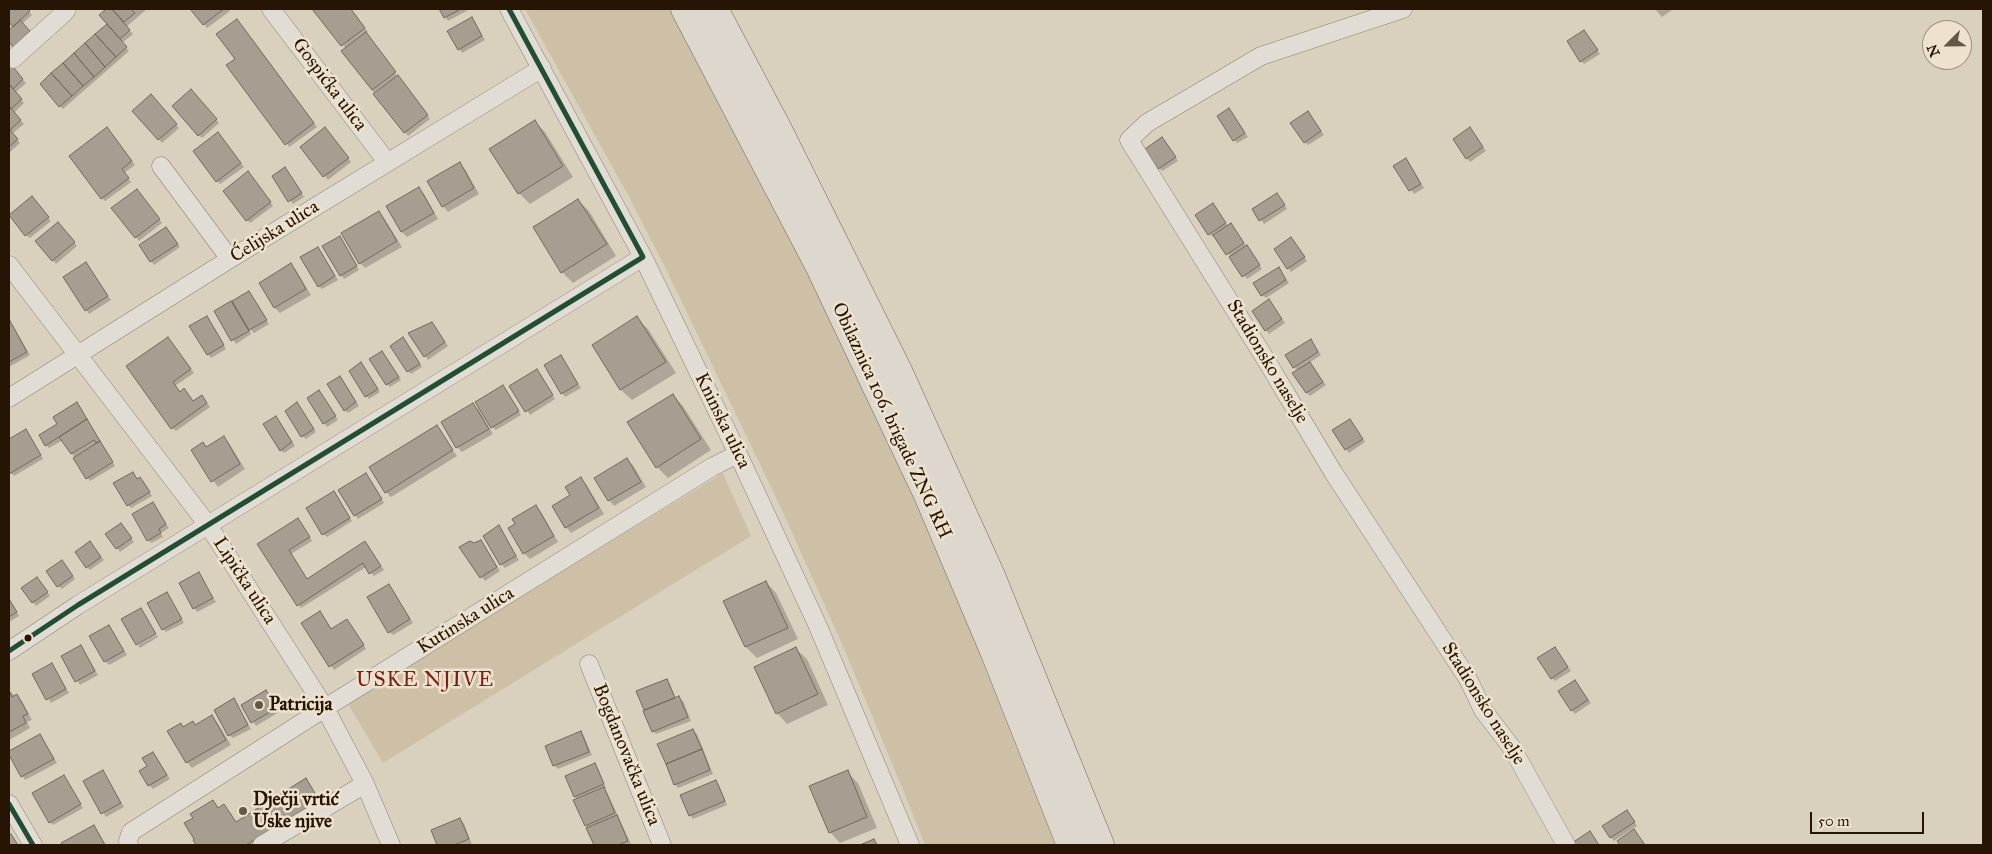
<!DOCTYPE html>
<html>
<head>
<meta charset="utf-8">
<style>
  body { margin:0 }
  #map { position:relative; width:1992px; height:854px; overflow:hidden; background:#dad0be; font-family:"IM FELL Great Primer",serif }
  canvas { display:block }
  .frame { position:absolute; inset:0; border:10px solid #261504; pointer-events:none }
  .north { position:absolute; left:1922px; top:20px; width:50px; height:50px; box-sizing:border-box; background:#eee2ce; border:1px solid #9e907d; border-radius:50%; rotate:247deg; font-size:14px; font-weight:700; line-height:20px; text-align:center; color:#261504 }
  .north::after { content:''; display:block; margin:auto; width:18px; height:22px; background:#655645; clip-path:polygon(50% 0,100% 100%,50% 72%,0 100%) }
  .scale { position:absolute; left:1810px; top:812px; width:114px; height:22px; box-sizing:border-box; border:2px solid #261504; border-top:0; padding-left:6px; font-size:15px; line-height:18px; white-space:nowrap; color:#261504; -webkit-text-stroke:4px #eee2ce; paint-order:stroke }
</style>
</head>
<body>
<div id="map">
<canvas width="1992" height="854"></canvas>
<div class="frame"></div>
<div class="north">N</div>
<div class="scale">50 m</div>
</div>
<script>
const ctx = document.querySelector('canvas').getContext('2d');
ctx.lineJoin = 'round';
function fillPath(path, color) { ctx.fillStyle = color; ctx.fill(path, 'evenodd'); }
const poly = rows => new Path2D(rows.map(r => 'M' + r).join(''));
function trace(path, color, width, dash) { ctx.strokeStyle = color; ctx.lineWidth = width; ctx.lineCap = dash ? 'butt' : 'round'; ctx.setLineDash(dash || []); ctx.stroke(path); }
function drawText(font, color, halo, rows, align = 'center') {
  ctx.font = font + ' "IM FELL Great Primer",serif'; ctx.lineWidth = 5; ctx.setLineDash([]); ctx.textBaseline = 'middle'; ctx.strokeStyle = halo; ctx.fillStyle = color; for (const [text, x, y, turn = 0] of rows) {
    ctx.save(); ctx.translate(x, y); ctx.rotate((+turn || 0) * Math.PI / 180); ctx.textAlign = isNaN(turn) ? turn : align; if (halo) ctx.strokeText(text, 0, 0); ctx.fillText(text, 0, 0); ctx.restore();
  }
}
const green = poly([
  [525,9,674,9,877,406,1063,845,925,845,899,780,842,644,781,508,664,265,628,195],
  [723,473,751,536,383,763,347,702]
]);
const shadow = poly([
  [13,9,27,9,32,15,22,24,32,35,17,49,9,41,9,32,14,27,9,21,9,12],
  [107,9,147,9,126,27,133,34,122,43,129,51,63,109,60,106,109,25,100,15],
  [192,9,228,9,230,11,207,28],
  [314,9,350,9,368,32,365,34,430,119,408,136,372,90,346,49],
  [440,9,470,9,448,21],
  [1655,9,1672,9,1672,10,1662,17],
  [475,22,485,40,462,53,449,32],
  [240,24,317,127,289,147,237,60],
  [1584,31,1600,54,1584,64,1581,61],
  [9,64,26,83,15,93,24,103,14,113,24,124,12,134,20,143,9,153],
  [194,94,219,123,202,138,199,135],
  [154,99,179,128,162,143,134,111],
  [1308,112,1324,135,1308,145,1305,142],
  [1232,113,1248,137,1237,143,1234,140],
  [535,122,545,132,573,177,530,204,519,193],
  [110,132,135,165,124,173,131,182,105,201,102,198],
  [329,132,351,162,328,180,302,147],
  [1473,132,1486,151,1470,162,1467,158],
  [221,137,244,167,220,184,217,181],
  [1166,142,1178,161,1162,171,1159,168],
  [1409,163,1424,188,1414,194,1395,166],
  [459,164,465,169,479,194,448,212,443,206],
  [288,172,304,197,293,204,273,177],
  [251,176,273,206,250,223,247,220],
  [418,189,424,194,438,219,407,237,402,232,388,207],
  [140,194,162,223,139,241,136,237],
  [1280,198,1287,209,1264,224,1253,209],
  [578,200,589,211,616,256,573,283,562,272],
  [35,201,51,221,30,238,26,235],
  [1213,205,1228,226,1234,228,1262,269,1247,279,1215,236,1213,237,1209,234],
  [379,212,384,218,402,247,365,268,360,263],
  [61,227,77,246,56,264,53,260],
  [166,228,180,247,154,265,151,261],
  [343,241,359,270,344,279,341,275],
  [1294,242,1307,261,1291,272,1288,268],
  [321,252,338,280,322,289,319,286],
  [86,264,111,300,89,314,65,278],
  [291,265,296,270,311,295,280,313,275,308],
  [1279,269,1289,283,1266,298,1262,295],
  [249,292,269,324,254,333,249,328,251,334,236,344,216,312],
  [1269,301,1285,323,1269,334,1266,330],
  [207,317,226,349,211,358,208,354],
  [637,318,648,329,676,373,632,400,621,390,594,345],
  [9,319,30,355,9,367],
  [435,327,448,346,428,360,410,334],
  [171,342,194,373,175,386,180,393,194,403,205,400,210,407,176,431,172,428],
  [406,342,422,367,411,374,408,371],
  [1314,344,1321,355,1309,363,1326,385,1310,396,1307,393,1298,371,1294,367],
  [382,352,401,380,390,387,387,384],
  [561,356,581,388,565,397,562,393],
  [361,364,380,392,369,399,366,396],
  [537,370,555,399,530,415,511,386],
  [343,381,359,406,348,413,345,410],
  [503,386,521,415,496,430,492,427],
  [319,392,338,420,327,427,308,399],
  [673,395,683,406,711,450,668,478,657,467],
  [297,404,316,432,306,439,302,436],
  [473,404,479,410,493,434,462,452,457,447],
  [80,407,115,466,90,481,63,440,49,448,46,445,59,424],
  [279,421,295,446,284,453,281,450],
  [1353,424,1365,442,1349,453,1334,431],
  [436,427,457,456,391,497,386,492],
  [26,430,43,459,14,476,9,471,9,440],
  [224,438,229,443,245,469,218,487,192,451,203,444,207,448],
  [627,460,633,465,646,487,614,506,609,500],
  [133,473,138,480,140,478,144,482,152,496,131,508,128,505],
  [369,478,384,503,358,519,355,515],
  [581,479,586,484,604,514,571,533,566,527,554,507,572,496],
  [337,496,352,521,327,537,323,534],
  [153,504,169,528,161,533,163,537,151,543,148,540],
  [536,507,541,512,558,542,530,559,524,553,510,528],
  [301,523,312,541,291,554,308,580,365,543,384,570,374,576,366,567,301,608,259,545],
  [499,527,519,560,505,568,501,564],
  [124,528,134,542,120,552,107,534],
  [481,541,500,571,485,581,461,548],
  [90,543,104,560,90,570,87,567],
  [65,565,75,579,62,589,58,586],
  [198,573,216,602,197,612,180,583],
  [40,582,50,596,36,606,23,588],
  [766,582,776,593,798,639,757,658,746,647,725,601],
  [389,586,413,623,393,635,389,632],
  [167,594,184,623,166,632,163,629],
  [9,598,19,616,9,622],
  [323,616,332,630,350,624,366,649,334,670,303,624],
  [109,626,127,655,109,665,105,661],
  [157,635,158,637,140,648,138,645],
  [81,646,98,675,80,685,63,656],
  [1555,648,1571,671,1555,681,1552,678],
  [796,649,807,659,828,705,787,724,777,713],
  [52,664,69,693,51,703,34,674],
  [667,680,670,684,676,699,679,698,683,701,691,721,656,734,653,731,638,692],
  [1575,681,1591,703,1575,714,1572,710],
  [9,691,22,701,32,720,27,722,30,728,9,740],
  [266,692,279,712,256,726,243,705],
  [234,700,251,729,233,738,229,735],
  [212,717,217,722,231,745,192,768,187,762,181,725,184,728,193,723,196,726],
  [693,731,697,734,713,774,678,788,675,784],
  [581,732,584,736,592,755,558,769,554,765,547,746],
  [40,735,57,763,25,780,9,752],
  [153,753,170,779,153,789,149,785],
  [595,765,598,768,606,788,604,789,607,792,631,844,628,845,595,845,586,826,578,800,575,797],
  [103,772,124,807,106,817,85,782],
  [847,772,858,783,877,828,840,843,830,832],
  [64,776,83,808,53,825,50,822],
  [305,779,322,803,255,845,199,845,186,824,224,805,236,823],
  [716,782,719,785,727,805,693,819,690,815],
  [1627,811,1637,826,1614,841,1611,837],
  [460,820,464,823,472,845,439,845,433,831],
  [94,826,106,845,64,845,63,843]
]);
const building = poly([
  [11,9,28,9,30,11,13,27,9,22,9,11,11,9],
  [106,9,112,9,130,30,120,39,99,15,106,9],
  [112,9,131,9,135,13,124,22,112,9],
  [190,9,224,9,203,25,190,9],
  [312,9,351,9,365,28,341,46,312,9],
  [439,9,461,9,444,18,439,9],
  [472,17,482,36,458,50,447,31,472,17],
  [237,19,314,123,285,145,226,65,235,59,216,34,237,19],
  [20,20,30,31,13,47,9,42,9,30,20,20],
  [107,24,127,47,116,57,95,34,107,24],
  [1584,30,1598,50,1580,62,1567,41,1584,30],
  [366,32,396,72,372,90,341,51,366,32],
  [95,34,116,57,105,67,85,43,95,34],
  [85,43,105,67,94,77,74,53,85,43],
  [74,53,94,77,83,86,63,63,74,53],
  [9,62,23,79,13,89,9,84,9,62],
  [63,63,83,86,72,96,51,73,63,63],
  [51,73,72,96,59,107,40,84,51,73],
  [398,75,428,115,404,133,373,94,398,75],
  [9,84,22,99,11,109,9,106,9,84],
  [191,89,217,119,198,136,172,106,191,89],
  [151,94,177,124,158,140,132,111,151,94],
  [9,106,21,120,10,130,9,128,9,106],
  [1229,108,1245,133,1233,141,1217,116,1229,108],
  [1308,111,1321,131,1304,143,1290,123,1308,111],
  [535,120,563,166,518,194,489,149,535,120],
  [107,127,132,161,122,169,129,178,101,199,69,156,107,127],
  [325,127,349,158,323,177,300,147,325,127],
  [1470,127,1483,147,1466,159,1453,139,1470,127],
  [9,129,18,139,9,147,9,129],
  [218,132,241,163,216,182,193,151,218,132],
  [1162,137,1176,157,1158,169,1145,149,1162,137],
  [1406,158,1421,184,1409,191,1393,166,1406,158],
  [460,162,474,188,442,207,427,181,460,162],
  [285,167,302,193,288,202,272,176,285,167],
  [248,171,271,202,246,221,223,191,248,171],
  [419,187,434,213,401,232,386,206,419,187],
  [137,189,160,219,135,238,111,208,137,189],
  [1277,193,1285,205,1259,221,1252,209,1277,193],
  [32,196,49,217,25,236,9,215,32,196],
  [578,199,607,244,561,273,533,227,578,199],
  [1213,203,1226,223,1208,235,1195,215,1213,203],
  [379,211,397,241,359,264,341,233,379,211],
  [58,222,75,242,52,261,35,241,58,222],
  [1231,223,1244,243,1226,255,1213,235,1231,223],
  [166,227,178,244,150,262,139,245,166,227],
  [340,236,357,266,340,276,322,246,340,236],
  [1291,237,1305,257,1287,269,1274,249,1291,237],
  [1247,245,1260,265,1242,277,1229,257,1247,245],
  [318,247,335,276,318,287,300,257,318,247],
  [86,262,108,296,85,311,63,277,86,262],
  [291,263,306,289,274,308,259,283,291,263],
  [1279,267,1286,280,1261,296,1253,283,1279,267],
  [249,291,267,320,249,330,232,301,249,291],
  [1269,299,1282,319,1265,331,1252,311,1269,299],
  [231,301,249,331,231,341,214,311,231,301],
  [207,316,224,345,207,355,189,326,207,316],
  [637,316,666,362,620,390,592,345,637,316],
  [9,319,27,352,9,362,9,319],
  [432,322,445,342,424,357,408,333,432,322],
  [168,337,191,369,173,382,180,392,184,388,193,401,202,395,207,403,171,429,126,366,168,337],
  [403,337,420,364,407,372,390,346,403,337],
  [1311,339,1318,352,1293,368,1285,355,1311,339],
  [382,351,399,377,386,385,369,359,382,351],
  [561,355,578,384,561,394,544,365,561,355],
  [361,362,378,389,365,397,349,371,361,362],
  [1310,362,1323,382,1306,393,1292,373,1310,362],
  [537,369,553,395,525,412,509,386,537,369],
  [340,376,356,402,344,411,327,384,340,376],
  [503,385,519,411,491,428,475,402,503,385],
  [319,390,336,416,323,424,307,398,319,390],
  [673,394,701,439,656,468,627,422,673,394],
  [77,402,87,419,45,446,39,435,57,424,53,417,77,402],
  [297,402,314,429,301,437,285,411,297,402],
  [473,403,489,429,456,448,441,422,473,403],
  [276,416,292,442,280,451,263,424,276,416],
  [87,419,100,441,96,443,94,440,71,454,59,437,87,419],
  [1350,419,1363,439,1345,450,1332,430,1350,419],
  [437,425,453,450,385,493,369,467,437,425],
  [26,429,41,455,9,474,9,439,26,429],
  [224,436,240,464,211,482,191,450,203,442,206,447,224,436],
  [100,441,113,462,86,479,73,458,100,441],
  [627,458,641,482,608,501,594,478,627,458],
  [133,472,137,479,140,477,150,492,127,506,113,483,133,472],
  [366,473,382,499,354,516,338,490,366,473],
  [581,477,599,508,565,528,552,506,570,495,565,487,581,477],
  [334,491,350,518,322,535,306,508,334,491],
  [153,502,166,524,159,529,161,533,147,541,132,514,153,502],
  [536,505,554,536,523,554,508,528,515,524,512,519,536,505],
  [298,518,310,537,289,550,307,579,365,541,381,566,369,574,363,563,297,606,257,544,298,518],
  [121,523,132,538,116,549,105,534,121,523],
  [499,525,516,556,500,565,483,536,499,525],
  [481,540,497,567,480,578,459,547,470,541,474,543,481,540],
  [90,541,101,557,86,568,75,552,90,541],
  [62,560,73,576,57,587,46,571,62,560],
  [199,572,213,598,193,609,179,583,199,572],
  [37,577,48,592,32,603,21,588,37,577],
  [766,581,788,628,745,647,723,601,766,581],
  [389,584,410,619,388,633,367,597,389,584],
  [167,592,182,619,162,630,147,603,167,592],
  [9,599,17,612,9,617,9,599],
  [141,608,156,634,136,645,121,619,141,608],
  [320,611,331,629,347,619,364,645,329,667,301,623,320,611],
  [109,625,124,651,104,662,89,636,109,625],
  [81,645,95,671,75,682,61,656,81,645],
  [796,647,818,694,776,714,754,667,796,647],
  [1555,647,1568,667,1551,679,1537,658,1555,647],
  [52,663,66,689,46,700,32,674,52,663],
  [667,679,675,698,644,710,636,691,667,679],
  [1575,680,1588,700,1571,711,1558,691,1575,680],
  [9,690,12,697,17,694,28,714,23,716,26,723,9,732,9,690],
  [266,690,277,708,251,723,241,705,266,690],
  [679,696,688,717,652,732,643,711,679,696],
  [234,698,248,725,228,736,214,710,234,698],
  [212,715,226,740,186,763,167,731,181,723,183,727,193,721,195,725,212,715],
  [693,729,702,749,666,764,657,744,693,729],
  [581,731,589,752,553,766,545,746,581,731],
  [40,734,54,759,21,777,9,755,9,751,40,734],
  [702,749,710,770,674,785,666,764,702,749],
  [153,752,167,775,148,786,139,771,147,766,142,758,153,752],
  [595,763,604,784,574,797,565,776,595,763],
  [103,770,121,803,101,814,83,781,103,770],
  [848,770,867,817,829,833,809,786,848,770],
  [64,775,81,804,49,823,32,793,64,775],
  [306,778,319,800,246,845,196,845,193,840,194,839,184,823,193,818,190,814,213,800,218,808,224,804,236,822,306,778],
  [716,780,725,801,689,816,680,795,716,780],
  [604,787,615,813,585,826,573,800,604,787],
  [1627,810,1635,822,1610,838,1602,826,1627,810],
  [617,815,628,841,618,845,594,845,586,828,617,815],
  [460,818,469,839,454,845,437,845,431,830,460,818],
  [94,825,105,845,62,845,61,843,94,825],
  [1634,829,1645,845,1620,845,1617,841,1634,829],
  [1590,831,1599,845,1573,845,1572,843,1590,831],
  [11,834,18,845,9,845,9,835,11,834],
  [874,839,877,845,860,845,874,839]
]);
const minor = poly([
  [271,9,387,162],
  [509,9,643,257,738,454,817,624,910,845],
  [1403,9,1261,56,1147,123,1129,140,1266,360,1333,472,1468,679,1483,710,1512,748,1566,845],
  [13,59,64,13,67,9],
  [161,166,230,259],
  [9,265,208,525,325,708,365,784,391,845],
  [9,398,230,259,542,68],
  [9,651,78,605,643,257],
  [589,664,662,845],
  [9,804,33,845],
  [129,845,128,841,131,832,325,708,712,467,738,454],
  [262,845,365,784]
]);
const trunk = poly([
  [685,9,820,267,928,495,995,653,1071,845],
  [714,9,776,126,898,371,991,576,1100,845]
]);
const bus1 = poly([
  [9,651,78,605,643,257,509,9],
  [9,804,33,845]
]);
const markers = [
  [28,638,4.5,"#261504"],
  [259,705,5,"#655645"],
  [243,811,5,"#655645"]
];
const streetNames = [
  ["Gospićka ulica",329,85,53],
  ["Ćelijska ulica",275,232,-32],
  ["Stadionsko naselje",1267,362,59],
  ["Kninska ulica",722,421,64],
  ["Obilaznica 106. brigade ZNG RH",891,421,65],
  ["Lipička ulica",244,581,57],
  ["Kutinska ulica",466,621,-32],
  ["Stadionsko naselje",1483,704,58],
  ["Bogdanovačka ulica",626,755,68]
];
const poiNames = [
  ["Patricija",269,705],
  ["Dječji vrtić",253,800],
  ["Uske njive",253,822]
];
const quarterNames = [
  ["USKE NJIVE",425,681]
];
fillPath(green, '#cec0a7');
fillPath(shadow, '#0003');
fillPath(building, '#a69e91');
trace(building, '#71695e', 1);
trace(minor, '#8b8276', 19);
trace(trunk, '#71695e', 29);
trace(minor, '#e2ddd4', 18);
trace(trunk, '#ddd7cd', 28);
trace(bus1, '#244e34', 5);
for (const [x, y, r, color] of markers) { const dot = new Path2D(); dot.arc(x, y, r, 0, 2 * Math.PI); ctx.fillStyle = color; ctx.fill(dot); trace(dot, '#eee2ce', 2); }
drawText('19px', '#261504', '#eee2ce', streetNames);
drawText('bold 19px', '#261504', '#eee2ce', poiNames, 'left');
ctx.letterSpacing = '1px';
drawText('21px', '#7a1f14', '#eee2ce', quarterNames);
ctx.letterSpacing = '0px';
</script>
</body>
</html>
